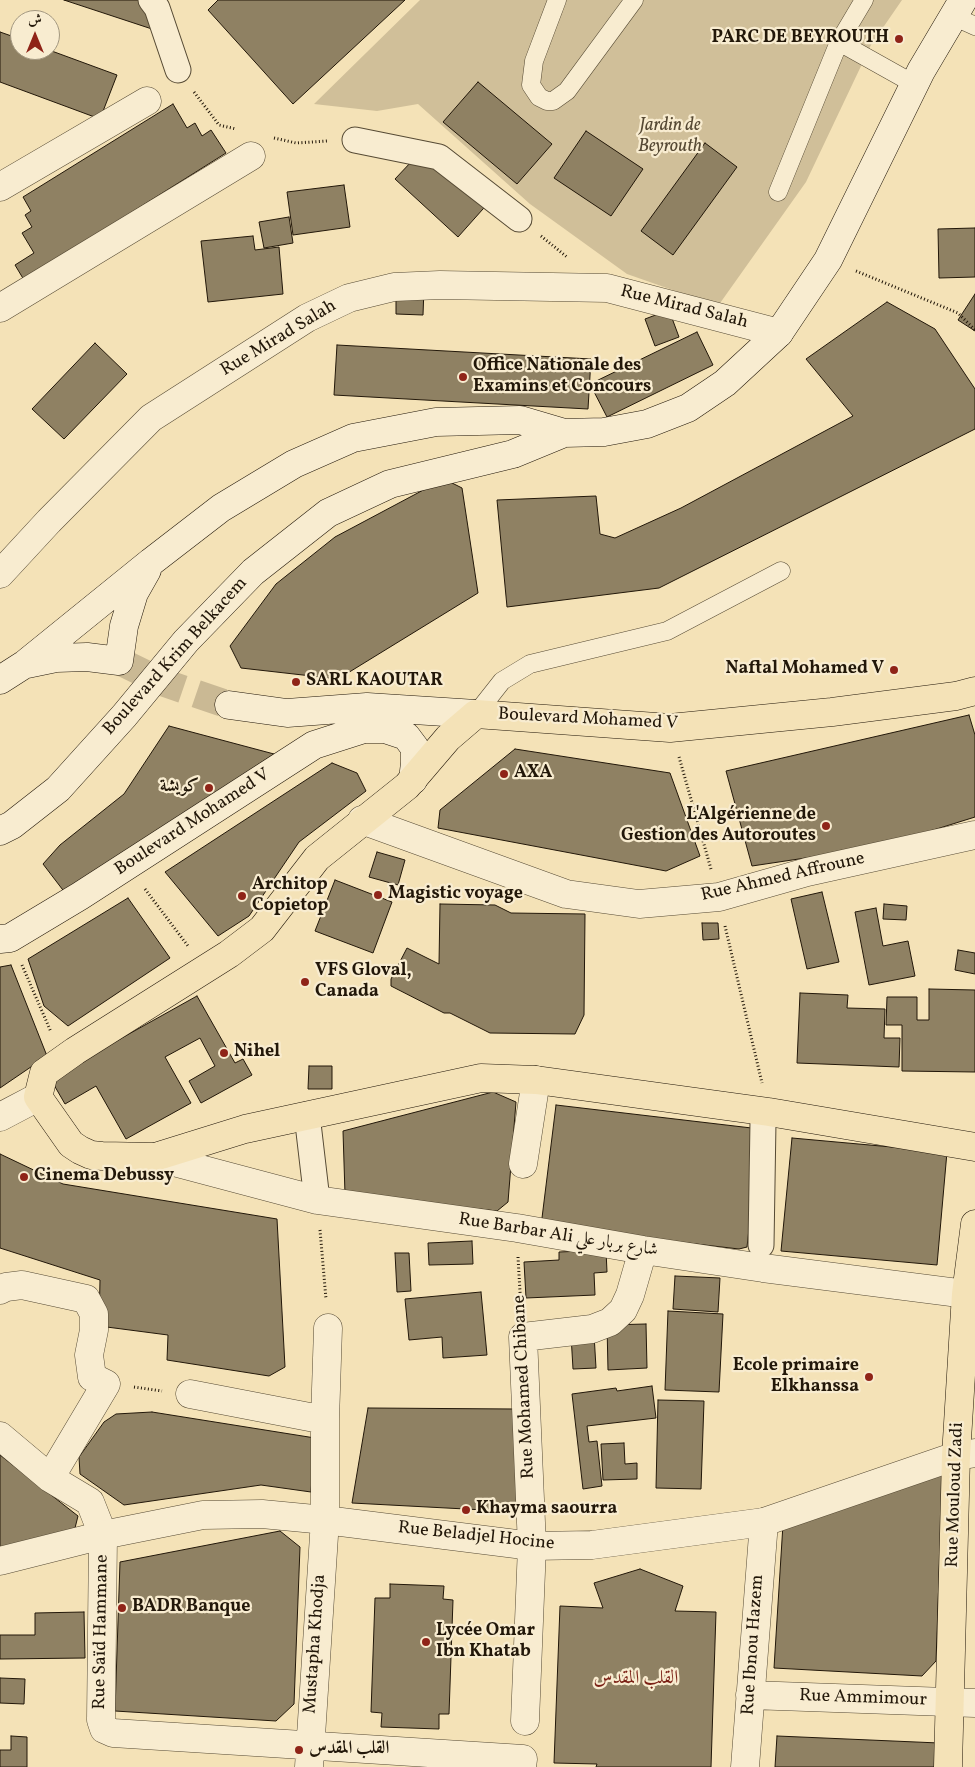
<!DOCTYPE html>
<html>
<head>
<meta charset="utf-8">
<style>
  body { margin:0 }
  #map { position:relative; width:975px; height:1767px; overflow:hidden; background:#f4e2b7; font-family:Vollkorn,Amiri,serif }
  canvas { display:block }
  .north { position:absolute; left:10px; top:10px; width:50px; height:50px; box-sizing:border-box; background:#f8ecd0; border:1px solid #a29780; border-radius:50%; rotate:0deg; font-size:14px; font-weight:700; line-height:20px; text-align:center; color:#221709 }
  .north::after { content:''; display:block; margin:auto; width:18px; height:22px; background:#8f2418; clip-path:polygon(50% 0,100% 100%,50% 72%,0 100%) }
</style>
</head>
<body>
<div id="map">
<canvas width="975" height="1767"></canvas>
<div class="north">ش</div>
</div>
<script>
const ctx = document.querySelector('canvas').getContext('2d');
ctx.lineJoin = 'round';
function fillPath(path, color) { ctx.fillStyle = color; ctx.fill(path, 'evenodd'); }
const poly = rows => new Path2D(rows.map(r => 'M' + r).join(''));
function trace(path, color, width, dash) { ctx.strokeStyle = color; ctx.lineWidth = width; ctx.lineCap = dash ? 'butt' : 'round'; ctx.setLineDash(dash || []); ctx.stroke(path); }
function drawText(font, color, halo, rows, align = 'center') {
  ctx.font = font + ' Vollkorn,Amiri,serif'; ctx.lineWidth = 4.5; ctx.setLineDash([]); ctx.textBaseline = 'middle'; ctx.strokeStyle = halo; ctx.fillStyle = color; for (const [text, x, y, turn = 0] of rows) {
    ctx.save(); ctx.translate(x, y); ctx.rotate((+turn || 0) * Math.PI / 180); ctx.textAlign = isNaN(turn) ? turn : align; if (halo) ctx.strokeText(text, 0, 0); ctx.fillText(text, 0, 0); ctx.restore();
  }
}
const green = poly([
  [420,0,902,0,871,45,806,182,718,306,627,274,530,204,418,104,377,111,314,104]
]);
const building = poly([
  [64,0,165,0,155,30,64,0],
  [218,0,405,0,293,104,208,10,218,0],
  [0,32,20,39,20,50,49,50,117,75,100,119,0,82,0,32],
  [478,82,552,144,517,184,443,122,478,82],
  [173,104,187,128,195,123,202,136,211,130,226,153,24,280,15,265,34,253,22,233,32,227,25,215,31,211,23,197,173,104],
  [586,131,643,169,611,216,554,178,586,131],
  [429,143,491,200,458,237,395,179,429,143],
  [705,143,737,167,673,255,641,231,705,143],
  [344,185,350,227,293,235,287,192,344,185],
  [289,217,293,243,264,248,259,222,289,217],
  [975,228,975,277,939,278,938,229,975,228],
  [253,236,255,250,279,247,283,294,208,302,201,241,253,236],
  [396,288,424,288,423,315,396,314,396,288],
  [975,294,975,331,958,320,975,294],
  [887,302,935,329,975,389,975,429,659,588,507,607,497,500,596,496,600,534,615,538,681,508,853,416,806,359,887,302],
  [669,310,679,337,655,346,645,319,669,310],
  [697,332,713,365,607,417,590,384,697,332],
  [95,343,127,374,64,439,32,409,95,343],
  [337,345,591,359,588,409,334,395,337,345],
  [444,479,462,488,478,593,338,679,241,668,230,646,276,584,335,537,444,479],
  [969,715,975,735,975,817,879,847,752,866,726,771,969,715],
  [169,726,274,754,131,850,69,898,43,864,60,845,124,794,169,726],
  [515,749,670,773,700,856,666,871,438,828,440,810,515,749],
  [332,763,357,773,366,791,299,842,249,916,218,936,165,872,332,763],
  [377,852,405,860,398,885,369,877,377,852],
  [335,880,392,902,373,953,315,931,335,880],
  [822,892,839,962,807,969,791,899,822,892],
  [128,898,170,958,68,1026,44,1006,28,959,128,898],
  [440,904,495,905,511,913,585,914,584,1015,575,1034,490,1033,450,1013,444,1013,391,986,391,979,407,948,439,964,440,904],
  [884,904,907,906,906,920,883,919,884,904],
  [876,908,883,946,908,941,915,976,869,985,855,912,876,908],
  [702,923,718,923,719,939,703,940,702,923],
  [958,950,975,953,975,974,955,970,958,950],
  [11,965,47,1056,0,1088,0,967,11,965],
  [929,989,975,990,975,1072,902,1071,902,1025,886,1025,887,997,917,997,917,1020,929,1020,929,989],
  [800,993,848,995,847,1008,885,1009,884,1038,900,1038,899,1067,797,1063,800,993],
  [197,996,235,1063,243,1059,252,1075,201,1103,189,1081,215,1066,200,1038,165,1057,191,1103,126,1139,96,1086,65,1104,50,1078,197,996],
  [309,1066,332,1066,332,1089,308,1089,309,1066],
  [493,1092,516,1102,508,1202,497,1211,345,1194,343,1131,493,1092],
  [556,1105,760,1129,747,1247,739,1249,541,1226,556,1105],
  [792,1138,947,1152,937,1265,781,1251,792,1138],
  [0,1154,63,1184,277,1219,285,1367,269,1376,167,1360,168,1335,99,1326,100,1280,0,1248,0,1154],
  [472,1241,473,1264,429,1265,428,1243,472,1241],
  [606,1250,607,1272,594,1273,595,1295,526,1298,524,1262,559,1260,559,1252,606,1250],
  [395,1253,409,1253,411,1291,397,1292,395,1253],
  [675,1276,720,1278,718,1312,673,1309,675,1276],
  [481,1292,487,1355,443,1358,442,1337,409,1340,405,1299,481,1292],
  [668,1311,723,1314,719,1392,665,1390,668,1311],
  [646,1324,647,1368,608,1370,607,1325,646,1324],
  [594,1334,596,1368,573,1369,571,1335,594,1334],
  [652,1386,656,1418,587,1426,589,1442,597,1441,602,1486,583,1489,572,1394,616,1388,617,1391,652,1386],
  [658,1400,704,1401,701,1489,656,1488,658,1400],
  [368,1408,514,1409,522,1512,352,1503,368,1408],
  [152,1412,315,1438,311,1492,261,1485,124,1505,80,1474,79,1457,104,1422,116,1414,152,1412],
  [624,1443,625,1464,637,1463,637,1479,603,1480,601,1444,624,1443],
  [0,1455,78,1516,75,1528,0,1551,0,1455],
  [943,1466,936,1661,922,1676,774,1668,783,1524,943,1466],
  [280,1531,300,1547,294,1704,276,1721,115,1711,120,1562,280,1531],
  [640,1569,683,1586,675,1611,716,1612,711,1767,596,1767,597,1764,554,1763,560,1606,603,1608,594,1583,640,1569],
  [390,1584,444,1586,443,1599,453,1600,449,1714,439,1714,439,1729,381,1727,382,1713,371,1712,375,1598,390,1598,390,1584],
  [84,1612,85,1658,0,1659,0,1635,35,1635,35,1613,84,1612],
  [0,1678,25,1679,24,1704,0,1703,0,1678],
  [11,1736,27,1737,27,1767,0,1767,0,1750,11,1750,11,1736],
  [777,1736,939,1743,937,1767,775,1767,777,1736]
]);
const secondaryTunnel = poly([
  [119,661,162,682,229,705]
]);
const path = poly([
  [194,92,219,125,236,129],
  [274,138,296,143,327,141],
  [541,236,567,257],
  [856,271,958,313,975,330],
  [679,757,711,869],
  [145,889,188,946],
  [725,926,762,1083],
  [22,965,51,1032],
  [320,1230,326,1299],
  [518,1257,521,1309],
  [134,1387,162,1391]
]);
const service = poly([
  [557,0,534,61,531,85,539,97,547,101,553,101,567,91,634,0],
  [953,16,975,26],
  [839,42,914,84],
  [778,192,839,42,864,0],
  [476,714,502,681,530,664,667,631,781,571]
]);
const pedestrian = poly([
  [151,0,157,8,178,70],
  [355,140,439,157,519,219],
  [307,1115,317,1200],
  [761,1245,763,1122,769,1112]
]);
const minor = poly([
  [0,187,147,101],
  [0,308,251,156],
  [0,574,49,521,151,418,307,318,349,298,394,287,440,285,607,288,779,333],
  [362,820,566,894,639,904,719,897,807,872,975,835],
  [0,1117,38,1097],
  [155,1157,317,1200,517,1228,643,1250,763,1268,975,1295],
  [523,1164,536,1080],
  [0,1290,6,1287,22,1285,86,1299,94,1314,94,1330,89,1355,92,1377,106,1384,50,1478],
  [190,1394,325,1420],
  [0,1436,50,1478,90,1502,103,1535,101,1720,104,1729,113,1733,523,1759,522,1767],
  [750,1695,975,1703],
  [525,1721,532,1546,523,1337,592,1329,610,1322,623,1310,630,1295,643,1250],
  [309,1767,325,1520,325,1420,328,1328],
  [745,1767,764,1522]
]);
const tertiary = poly([
  [0,1561,103,1535,203,1515,262,1514,325,1520,532,1546,592,1545,764,1522,956,1456,975,1453]
]);
const secondary = poly([
  [27,664,56,658,87,657,119,661,124,626,134,593,147,570],
  [0,680,25,664,151,562,221,508,294,464,353,438,436,422,520,420,564,433,604,432,647,424,688,408,725,383,779,333,828,260,921,71,963,0],
  [229,705,287,713,367,707,476,714],
  [0,831,12,825,58,789,124,716,186,641,253,572,328,513,390,484,513,454,564,433],
  [0,939,10,938,80,896,314,745,364,729,385,729,406,736,415,748,415,763,413,780]
]);
const primary = poly([
  [975,691,956,696,832,712,670,728,476,714,448,738,407,786,317,858,262,929,229,954,75,1051,44,1073,38,1097,71,1144,80,1150,91,1155,102,1156,155,1157,245,1129,481,1078,536,1080,769,1112,975,1147],
  [948,1767,956,1456,966,1294,975,1224]
]);
const markers = [
  [899,39,5,"#8f2418"],
  [463,377,5,"#8f2418"],
  [894,670,5,"#8f2418"],
  [296,682,5,"#8f2418"],
  [504,774,5,"#8f2418"],
  [209,788,5,"#8f2418"],
  [826,826,5,"#8f2418"],
  [378,895,5,"#8f2418"],
  [242,896,5,"#8f2418"],
  [305,982,5,"#8f2418"],
  [224,1053,5,"#8f2418"],
  [24,1177,5,"#8f2418"],
  [869,1377,5,"#8f2418"],
  [466,1510,5,"#8f2418"],
  [122,1608,5,"#8f2418"],
  [426,1642,5,"#8f2418"],
  [299,1750,5,"#8f2418"]
];
const poiNames = [
  ["PARC DE BEYROUTH",889,39,"right"],
  ["Office Nationale des",473,367],
  ["Examins et Concours",473,388],
  ["Naftal Mohamed V",884,670,"right"],
  ["SARL KAOUTAR",306,682],
  ["AXA",514,774],
  ["كويشة",199,788,"right"],
  ["L'Algérienne de",816,816,"right"],
  ["Gestion des Autoroutes",816,837,"right"],
  ["Architop",252,886],
  ["Copietop",252,907],
  ["Magistic voyage",388,895],
  ["VFS Gloval,",315,972],
  ["Canada",315,993],
  ["Nihel",234,1053],
  ["Cinema Debussy",34,1177],
  ["Ecole primaire",859,1367,"right"],
  ["Elkhanssa",859,1388,"right"],
  ["Khayma saourra",476,1510],
  ["BADR Banque",132,1608],
  ["Lycée Omar",436,1632],
  ["Ibn Khatab",436,1653],
  ["القلب المقدس",309,1750]
];
const parkNames = [
  ["Jardin de",670,127],
  ["Beyrouth",670,148]
];
const streetNames = [
  ["Rue Mirad Salah",684,308,14],
  ["Rue Mirad Salah",279,339,-31],
  ["Boulevard Krim Belkacem",176,657,-48],
  ["Boulevard Mohamed V",588,720,3],
  ["Boulevard Mohamed V",193,823,-33],
  ["Rue Ahmed Affroune",783,878,-13],
  ["Rue Barbar Ali شارع بربار علي",558,1236,9],
  ["Rue Mohamed Chibane",525,1387,-93],
  ["Rue Mouloud Zadi",956,1495,-88],
  ["Rue Beladjel Hocine",476,1537,6],
  ["Rue Saïd Hammane",102,1632,-89],
  ["Mustapha Khodja",316,1644,-86],
  ["Rue Ibnou Hazem",754,1645,-86],
  ["Rue Ammimour",863,1699,2]
];
const neighbourhoodNames = [
  ["القلب المقدس",636,1680]
];
fillPath(green, '#d0bf99');
fillPath(building, '#8f8163');
trace(building, '#221709', 1);
trace(secondaryTunnel, '#cab994', 28, [28, 14]);
trace(service, '#564a34', 19);
trace(pedestrian, '#564a34', 27);
trace(minor, '#564a34', 29);
trace(tertiary, '#564a34', 29);
trace(secondary, '#221709', 29);
trace(primary, '#221709', 29);
trace(path, '#221709', 3, [1, 2.5]);
trace(service, '#f8ecd0', 18);
trace(pedestrian, '#f8ecd0', 25);
trace(minor, '#f8ecd0', 28);
trace(tertiary, '#f8ecd0', 28);
trace(secondary, '#f8ecd0', 28);
trace(primary, '#f4e2b7', 28);
for (const [x, y, r, color] of markers) { const dot = new Path2D(); dot.arc(x, y, r, 0, 2 * Math.PI); ctx.fillStyle = color; ctx.fill(dot); trace(dot, '#f8ecd0', 2); }
drawText('bold 18px', '#221709', '#f8ecd0', poiNames, 'left');
drawText('italic 18px', '#564934', '#f8ecd0', parkNames);
drawText('18px', '#221709', '#f8ecd0', streetNames);
drawText('19px', '#7a1f14', '#f8ecd0', neighbourhoodNames);
</script>
</body>
</html>
